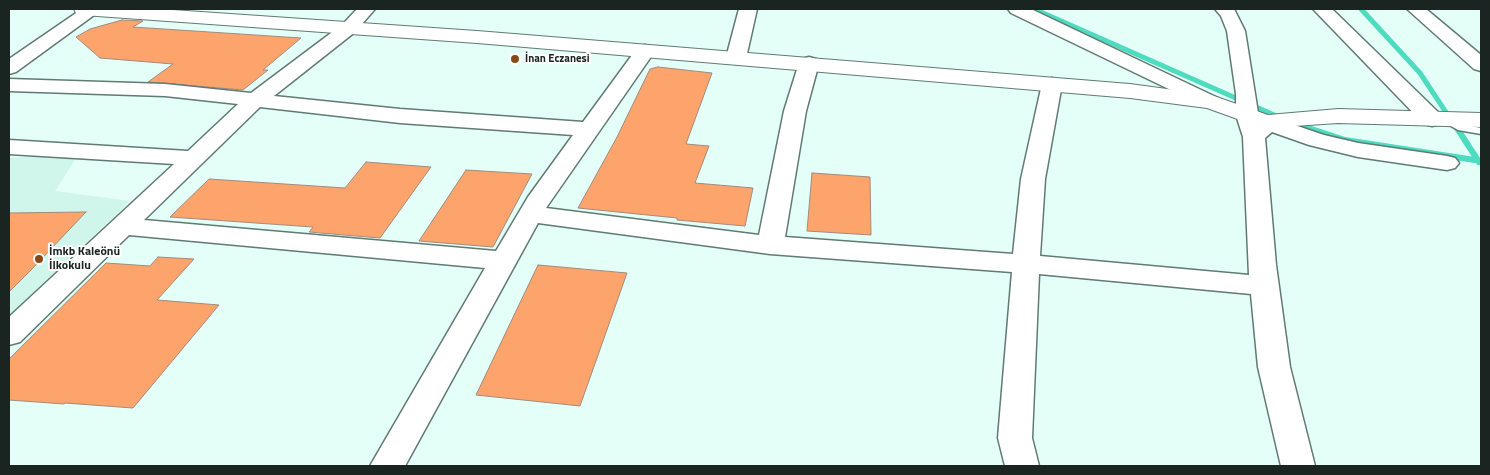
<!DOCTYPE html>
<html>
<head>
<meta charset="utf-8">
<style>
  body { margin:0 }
  #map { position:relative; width:1490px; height:475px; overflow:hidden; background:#e3fff7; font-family:"Titillium Web",sans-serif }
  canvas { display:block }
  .frame { position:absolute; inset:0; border:10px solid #1a2421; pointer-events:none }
</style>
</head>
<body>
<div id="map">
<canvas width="1490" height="475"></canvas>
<div class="frame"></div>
</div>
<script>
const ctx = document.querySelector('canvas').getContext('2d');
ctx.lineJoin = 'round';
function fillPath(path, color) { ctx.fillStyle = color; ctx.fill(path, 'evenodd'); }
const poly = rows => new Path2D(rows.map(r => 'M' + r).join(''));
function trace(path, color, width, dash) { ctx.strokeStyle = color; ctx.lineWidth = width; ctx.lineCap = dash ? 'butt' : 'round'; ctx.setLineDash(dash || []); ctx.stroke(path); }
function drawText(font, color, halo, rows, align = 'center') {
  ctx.font = font + ' "Titillium Web",sans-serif'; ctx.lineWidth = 4; ctx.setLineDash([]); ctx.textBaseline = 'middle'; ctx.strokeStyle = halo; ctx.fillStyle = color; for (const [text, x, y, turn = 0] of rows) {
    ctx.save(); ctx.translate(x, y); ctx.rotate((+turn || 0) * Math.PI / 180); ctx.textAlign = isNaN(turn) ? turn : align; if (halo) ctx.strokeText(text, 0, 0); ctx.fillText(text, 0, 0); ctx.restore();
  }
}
const built = poly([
  [78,155,55,191,130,201,9,316,9,158]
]);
const streamFar1 = poly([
  [1034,9,1281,118],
  [1361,9,1420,73,1453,123]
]);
const stream = poly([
  [1453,122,1479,162],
  [1293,123,1345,140,1481,161]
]);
const building = poly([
  [122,20,143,21,133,27,301,38,263,70,268,70,243,90,148,82,173,64,100,58,76,37,90,29,122,20],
  [658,67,712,73,686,144,709,146,695,183,753,188,745,226,677,220,677,218,578,208,617,137,650,69,658,67],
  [366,162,431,167,380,238,309,232,313,227,170,217,209,179,345,188,366,162],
  [466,170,532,174,493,247,419,241,466,170],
  [812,173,870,177,871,235,807,231,812,173],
  [86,212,31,270,9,292,9,213,86,212],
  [158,257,194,259,157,300,219,305,133,408,65,403,64,404,9,400,9,359,106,263,150,266,158,257],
  [538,265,627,273,580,406,476,395,538,265]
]);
const service = poly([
  [1448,117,1465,125,1481,128,1481,134,1458,130,1444,122,1443,120,1448,117]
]);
const minor = poly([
  [82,9,101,10,16,72,9,74,9,59,82,9],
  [357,9,375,9,355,32,274,96,400,109,583,122,638,47,645,45,652,47,655,51,546,208,759,235,784,111,799,63,802,59,809,57,816,59,819,63,806,111,785,237,1013,254,1021,179,1042,84,1045,80,1052,78,1059,80,1062,84,1045,179,1040,256,1249,275,1243,137,1236,115,1236,94,1227,31,1221,16,1215,9,1234,9,1245,31,1259,119,1268,116,1324,135,1358,143,1447,156,1455,158,1459,163,1455,168,1447,170,1358,157,1309,145,1272,132,1265,138,1276,265,1290,367,1315,466,1281,466,1258,367,1251,294,1039,274,1032,438,1039,466,1005,466,998,438,1012,272,770,254,538,223,405,466,370,466,485,268,129,235,20,342,9,345,9,317,174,164,9,154,9,140,188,151,238,104,165,96,9,91,9,79,165,84,251,93,343,24,357,9],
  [260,107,400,123,573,135,528,197,496,251,144,220,260,107],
  [739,9,757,9,746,58,743,62,736,64,729,62,726,58,739,9],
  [1008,9,1031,9,1218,98,1222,102,1218,106,1211,108,1204,106,1011,13,1008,9],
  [1313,9,1332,9,1440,114,1443,119,1440,124,1432,126,1424,124,1313,9],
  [1407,9,1426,9,1481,55,1481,71,1474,69,1407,9]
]);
const tertiary = poly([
  [74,9,158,9,477,31,1130,84,1211,95,1268,115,1338,109,1481,113,1481,127,1338,123,1279,127,1268,130,1207,108,1130,98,477,43,83,15,76,13,74,9]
]);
const markers = [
  [515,59,5,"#8a4817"],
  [39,259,5,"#8a4817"]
];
const farPoinames = [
  ["İnan Eczanesi",525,59]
];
const poiNames = [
  ["İmkb Kaleönü",49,252],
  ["İlkokulu",49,266]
];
fillPath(built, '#d0f5eb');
trace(streamFar1, '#4edbbf', 5);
trace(stream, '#4edbbf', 6);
fillPath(building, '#fda46c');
trace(building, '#a08b7f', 1);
trace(service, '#617a73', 3);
trace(minor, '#617a73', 3);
trace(tertiary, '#617a73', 2);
fillPath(service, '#fff');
fillPath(minor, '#fff');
fillPath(tertiary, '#fff');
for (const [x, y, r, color] of markers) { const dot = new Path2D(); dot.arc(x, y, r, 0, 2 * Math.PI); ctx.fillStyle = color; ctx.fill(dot); trace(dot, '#fff', 2); }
drawText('bold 11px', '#1a2421', '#fff', farPoinames, 'left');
drawText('bold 12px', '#1a2421', '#fff', poiNames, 'left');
</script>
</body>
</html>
